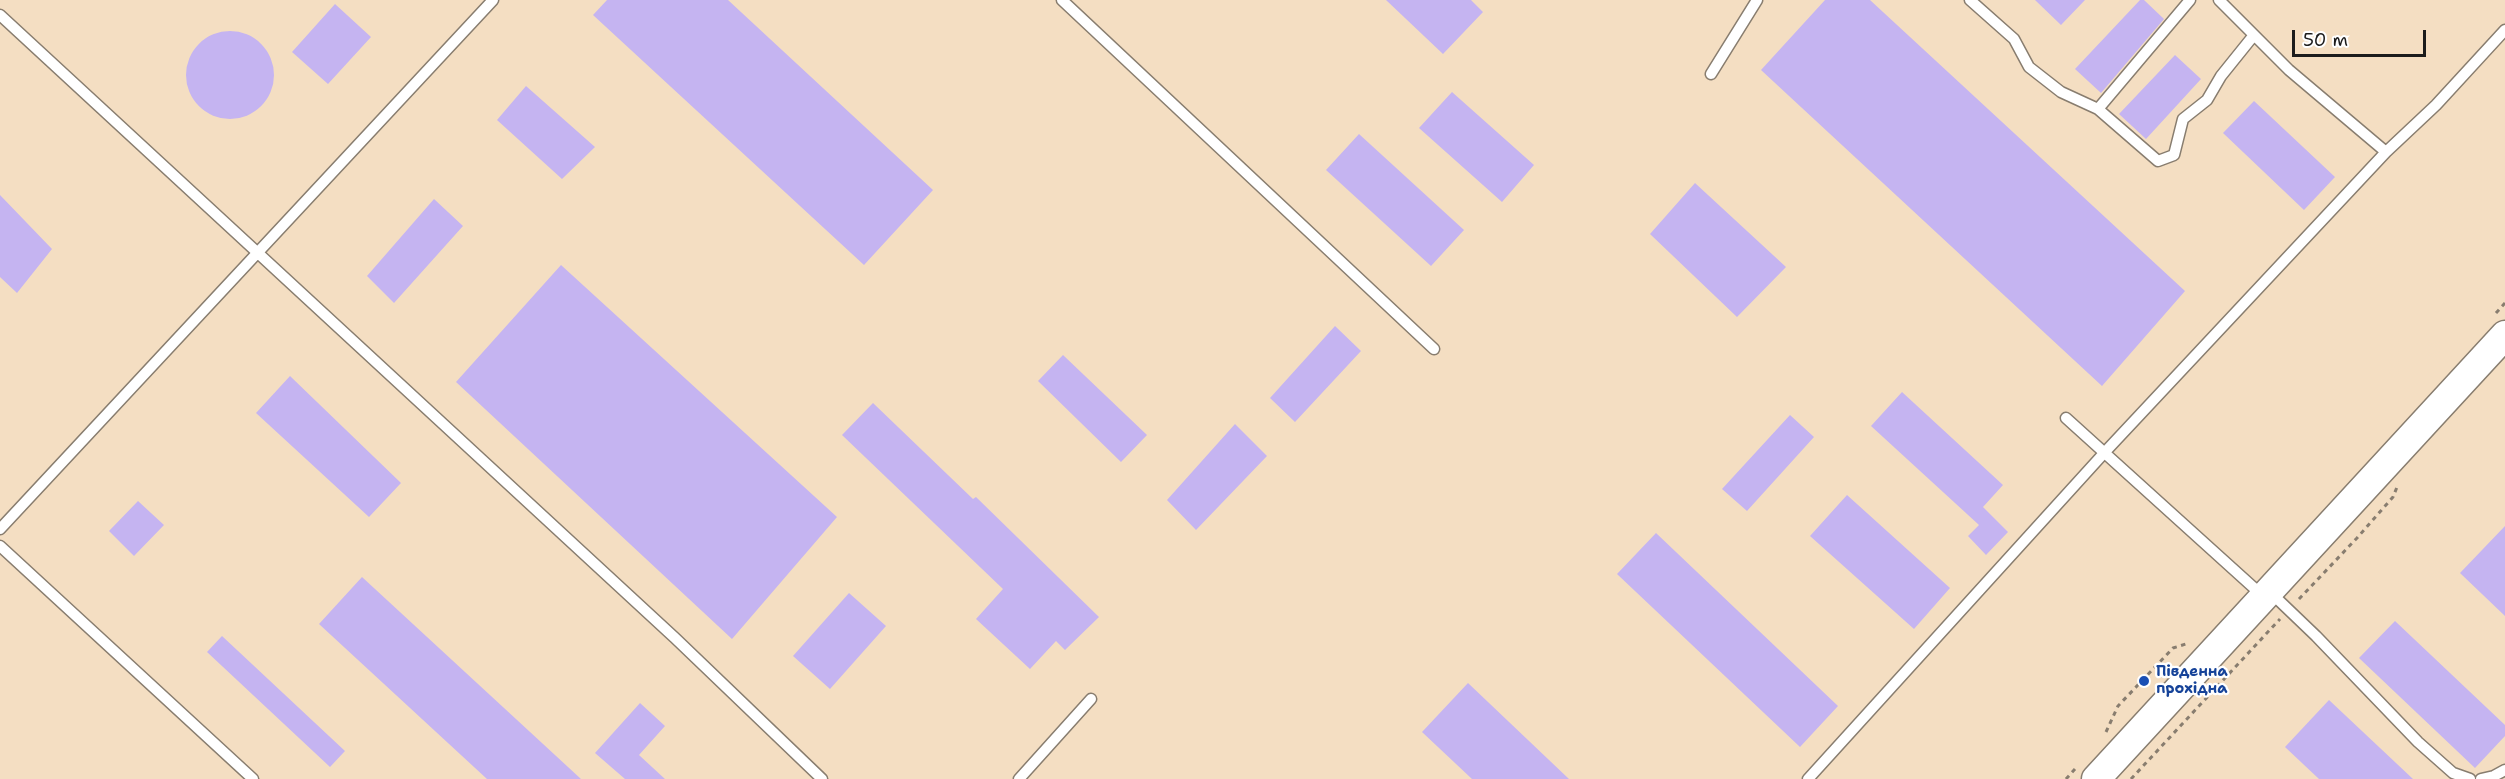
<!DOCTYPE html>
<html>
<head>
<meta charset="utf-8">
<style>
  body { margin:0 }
  #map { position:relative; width:2505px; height:779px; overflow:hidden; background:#f4dec2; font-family:"Shantell Sans",sans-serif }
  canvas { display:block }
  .scale { position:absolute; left:2292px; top:30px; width:134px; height:27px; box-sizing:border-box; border:3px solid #1c1c1c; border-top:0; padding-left:8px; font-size:18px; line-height:21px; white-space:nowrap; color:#1c1c1c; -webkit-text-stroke:4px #fff; paint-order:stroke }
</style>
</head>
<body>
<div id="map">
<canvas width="2505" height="779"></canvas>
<div class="scale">50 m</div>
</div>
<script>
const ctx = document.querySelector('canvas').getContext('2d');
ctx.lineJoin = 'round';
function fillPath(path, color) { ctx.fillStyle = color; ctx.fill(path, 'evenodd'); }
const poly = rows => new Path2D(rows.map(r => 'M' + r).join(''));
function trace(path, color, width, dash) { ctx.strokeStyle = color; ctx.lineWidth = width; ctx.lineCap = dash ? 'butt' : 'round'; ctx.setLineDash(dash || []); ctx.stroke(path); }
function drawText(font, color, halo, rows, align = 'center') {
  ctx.font = font + ' "Shantell Sans",sans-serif'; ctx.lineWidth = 4.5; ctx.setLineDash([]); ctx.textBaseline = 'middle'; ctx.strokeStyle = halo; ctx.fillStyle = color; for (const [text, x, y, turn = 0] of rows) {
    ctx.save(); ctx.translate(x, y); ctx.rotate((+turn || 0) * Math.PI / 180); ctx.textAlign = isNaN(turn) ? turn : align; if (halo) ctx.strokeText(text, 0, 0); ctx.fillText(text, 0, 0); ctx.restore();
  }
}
const building = poly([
  [607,0,728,0,933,190,864,265,593,15],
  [1386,0,1471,0,1483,12,1443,54],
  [1825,0,1870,0,2185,291,2102,386,1761,70],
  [2035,0,2085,0,2061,25],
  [2140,0,2144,0,2164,19,2101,93,2075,69],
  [335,4,371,37,328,84,292,52],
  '186 75a44 44 0 1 1 88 0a44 44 0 1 1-88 0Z',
  [2175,55,2201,79,2146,139,2119,114],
  [526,86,595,147,562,179,497,120],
  [1452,92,1534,165,1502,202,1419,128],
  [2254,101,2335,177,2304,210,2223,133],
  [1359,134,1464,230,1431,266,1326,170],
  [1695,183,1786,267,1737,317,1650,234],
  [0,195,52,249,17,293,0,277],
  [434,199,463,226,394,303,367,276],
  [561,265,837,517,732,639,456,382],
  [1335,326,1361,351,1295,422,1270,398],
  [1063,355,1147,435,1121,462,1038,381],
  [290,376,401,483,369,517,256,413],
  [1902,392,2003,485,1983,507,2008,532,1986,555,1968,536,1979,525,1871,426],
  [873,403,973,499,976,497,1099,617,1065,650,1056,641,1030,669,976,619,1003,589,842,435],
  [1790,415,1814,437,1747,511,1722,489],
  [1235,424,1267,456,1196,530,1167,500],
  [1847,495,1950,588,1914,629,1810,536],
  [138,501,164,525,134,556,109,531],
  [2505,526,2505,616,2460,573],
  [1656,533,1838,706,1800,747,1617,574],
  [362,577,581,779,487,779,319,624],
  [849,593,886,626,830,689,793,656],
  [2395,621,2505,725,2505,736,2475,768,2359,658],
  [222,636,345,751,330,767,207,652],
  [1468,683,1569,779,1472,779,1422,732],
  [2329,700,2413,779,2319,779,2285,747],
  [640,703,665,726,639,755,665,779,625,779,595,753]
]);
const path = poly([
  [2496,313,2505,303],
  [2299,599,2357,538,2393,497,2397,487],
  [2106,732,2118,706,2173,648,2189,643],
  [2066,779,2075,769],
  [2131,779,2280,619]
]);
const lane = poly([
  [1062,0,1434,349],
  [1970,0,2014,39,2029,67,2061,92,2098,109],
  [2190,0,2098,109,2158,161,2174,155,2183,119,2207,100,2221,76,2254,35],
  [2219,0,2289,70,2386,152],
  [0,15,675,638,822,779],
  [1711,74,1757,0],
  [2066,418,2264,597],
  [0,529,493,0],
  [0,546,253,779],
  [2269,591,2316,636,2418,742,2453,773,2470,779],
  [1019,779,1091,699],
  [1808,779,2105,452,2386,152,2436,105,2505,30],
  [2481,779,2494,776,2505,770]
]);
const secondary = poly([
  [2096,779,2505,335]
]);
const markers = [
  [2144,681,6,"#1a4fb4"]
];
const transitNames = [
  ["Південна",2156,672],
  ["прохідна",2156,689]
];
fillPath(building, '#c5b4f1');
trace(lane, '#887d6f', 13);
trace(secondary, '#887d6f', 31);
trace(path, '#887d6f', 3, [4.5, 4.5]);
trace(lane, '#fff', 10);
trace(secondary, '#fff', 28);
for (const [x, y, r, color] of markers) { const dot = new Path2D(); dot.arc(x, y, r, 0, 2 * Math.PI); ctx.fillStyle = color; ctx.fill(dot); trace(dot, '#fff', 2); }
drawText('bold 15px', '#164399', '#fff', transitNames, 'left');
</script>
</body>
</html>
